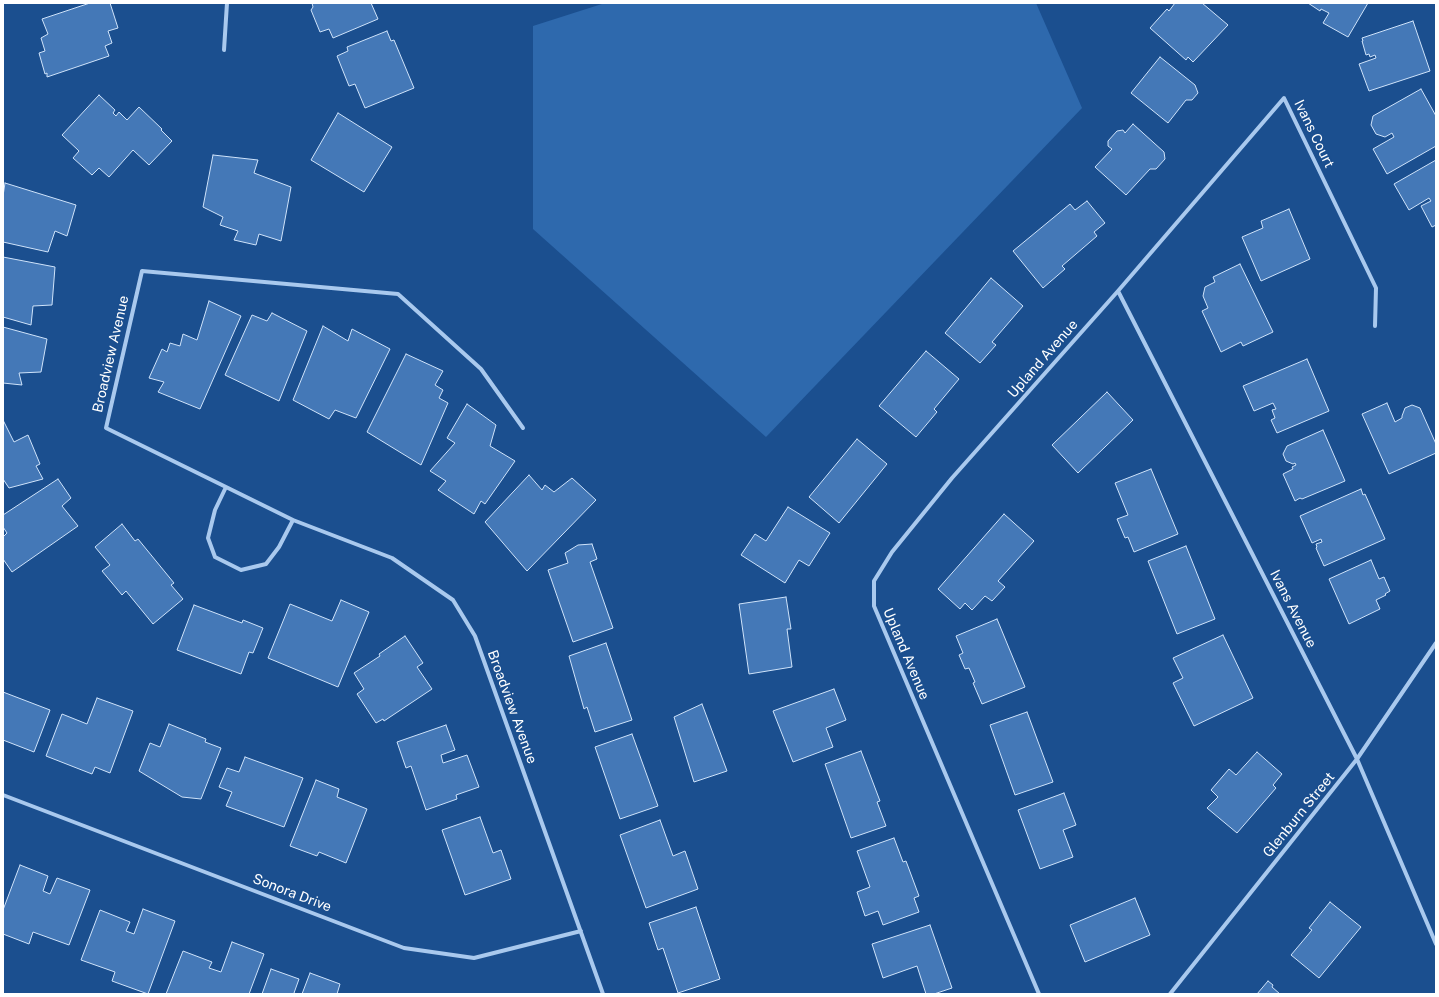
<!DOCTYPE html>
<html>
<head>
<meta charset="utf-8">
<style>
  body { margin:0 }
  #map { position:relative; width:1439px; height:997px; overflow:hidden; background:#1b4f8f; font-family:"Public Sans",sans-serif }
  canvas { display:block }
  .frame { position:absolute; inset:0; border:4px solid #fff; pointer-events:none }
</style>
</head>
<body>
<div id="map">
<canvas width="1439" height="997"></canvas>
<div class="frame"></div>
</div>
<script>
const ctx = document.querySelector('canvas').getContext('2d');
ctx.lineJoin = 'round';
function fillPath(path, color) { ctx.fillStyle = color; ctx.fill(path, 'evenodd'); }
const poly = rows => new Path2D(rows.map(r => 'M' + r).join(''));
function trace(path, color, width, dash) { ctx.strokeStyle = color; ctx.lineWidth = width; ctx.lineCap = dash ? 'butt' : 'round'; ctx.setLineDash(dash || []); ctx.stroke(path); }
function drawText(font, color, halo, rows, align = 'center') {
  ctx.font = font + ' "Public Sans",sans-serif'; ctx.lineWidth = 3; ctx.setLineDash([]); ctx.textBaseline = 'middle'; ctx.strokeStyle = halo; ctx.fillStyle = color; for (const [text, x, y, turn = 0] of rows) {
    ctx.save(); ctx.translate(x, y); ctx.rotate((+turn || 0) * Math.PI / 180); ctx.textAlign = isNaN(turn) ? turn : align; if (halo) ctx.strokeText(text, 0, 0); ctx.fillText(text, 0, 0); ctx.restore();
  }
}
const green = poly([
  [605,3,1036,3,1082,108,766,437,533,229,533,26]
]);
const building = poly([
  [90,3,110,3,118,28,108,31,112,43,105,46,109,56,47,77,47,73,45,74,39,53,45,51,41,38,48,34,42,19,90,3],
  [312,3,371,3,378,19,333,38,329,29,320,32,311,10,313,7,312,3],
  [1175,3,1202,3,1228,25,1193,62,1188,57,1186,60,1150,28,1167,9,1169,11,1175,3],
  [1308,3,1368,3,1348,37,1323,23,1329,13,1321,9,1320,11,1308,3],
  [1413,21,1430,71,1369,91,1359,64,1376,58,1375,55,1370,57,1369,54,1366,55,1362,41,1363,41,1362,38,1413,21],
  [387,31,391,41,394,40,414,88,365,108,355,84,349,86,337,56,348,51,347,47,387,31],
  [1160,57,1195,85,1198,93,1192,100,1186,100,1168,123,1131,93,1160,57],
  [1421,89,1436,116,1436,146,1387,174,1373,149,1394,137,1392,133,1385,137,1376,134,1371,125,1373,116,1421,89],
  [99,95,115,110,113,113,116,116,119,112,127,120,139,107,162,129,161,130,172,141,149,165,133,150,109,177,99,168,92,175,73,158,79,151,62,135,99,95],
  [338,113,392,147,364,192,311,160,338,113],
  [1133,124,1164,152,1165,159,1156,169,1150,169,1126,195,1095,167,1112,149,1108,146,1108,141,1117,131,1123,130,1125,133,1133,124],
  [213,155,258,160,254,173,291,187,281,241,259,234,256,245,234,240,238,231,220,225,223,217,203,207,213,155],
  [1436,160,1436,225,1432,227,1421,206,1431,201,1429,198,1409,210,1394,184,1436,160],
  [5,183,76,205,67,236,55,231,48,252,3,242,3,196,5,183],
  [1087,201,1105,223,1094,232,1097,236,1062,266,1065,269,1043,288,1013,251,1070,204,1075,210,1087,201],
  [1289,209,1310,259,1261,281,1242,237,1263,228,1261,221,1289,209],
  [3,257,55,267,52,305,33,306,31,325,3,317,3,257],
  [1240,264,1273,332,1243,346,1241,342,1221,352,1202,311,1208,308,1203,296,1205,287,1215,282,1213,277,1240,264],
  [991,278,1023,306,992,342,996,345,980,363,945,333,991,278],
  [209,301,241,316,200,409,158,392,164,382,149,378,162,349,167,352,170,343,180,346,183,334,197,340,209,301],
  [272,313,307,331,279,401,225,375,252,315,267,321,272,313],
  [323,326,348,341,352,329,390,349,356,418,335,410,329,419,293,400,323,326],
  [3,327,47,339,41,372,19,373,22,385,3,383,3,327],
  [926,351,959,379,934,409,937,412,916,437,879,406,926,351],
  [406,354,443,371,435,385,443,390,439,398,448,403,421,465,367,432,406,354],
  [1307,359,1329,411,1277,433,1271,420,1275,418,1272,410,1276,409,1273,403,1254,411,1243,386,1307,359],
  [1107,392,1133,420,1078,473,1052,445,1107,392],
  [1387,403,1395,422,1402,418,1402,416,1405,408,1412,405,1420,408,1436,444,1436,453,1389,474,1362,414,1387,403],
  [467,404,496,425,490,446,515,461,485,504,481,501,474,514,438,490,446,481,430,471,455,443,447,438,467,404],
  [3,420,14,442,28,435,40,464,36,466,43,479,9,488,3,479,3,420],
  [1323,430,1345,481,1302,499,1300,498,1295,501,1283,474,1293,469,1292,467,1296,465,1295,463,1293,464,1286,461,1283,454,1287,446,1323,430],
  [857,439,887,464,839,523,809,497,857,439],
  [1151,469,1178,534,1134,552,1128,537,1125,538,1117,519,1128,515,1115,483,1151,469],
  [529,475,542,490,545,485,554,492,572,478,596,500,527,571,485,522,529,475],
  [58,479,71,498,62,506,78,526,12,572,3,559,3,537,7,533,3,527,3,515,58,479],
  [1361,489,1363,495,1365,494,1385,539,1324,566,1316,548,1317,547,1316,544,1322,542,1321,539,1312,543,1300,516,1361,489],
  [788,507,830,533,809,566,799,560,785,583,741,555,755,534,766,541,788,507],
  [1004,514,1034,541,998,581,1005,587,992,601,985,596,972,610,965,603,960,609,938,589,1004,514],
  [122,524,135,541,138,539,174,583,171,585,183,599,153,624,126,591,122,595,102,571,110,565,95,547,122,524],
  [592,544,597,559,590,562,613,628,573,642,548,570,568,563,565,553,578,545,592,544],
  [1186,546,1215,619,1177,634,1148,561,1186,546],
  [1371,560,1379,579,1384,577,1390,591,1385,594,1386,595,1376,600,1380,609,1349,624,1329,579,1371,560],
  [786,597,791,629,787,629,792,667,749,674,739,604,786,597],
  [341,600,369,612,338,687,268,658,290,604,332,621,341,600],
  [194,605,242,623,243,620,263,628,253,653,249,652,241,674,177,650,194,605],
  [997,619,1025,687,982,704,973,683,975,682,969,668,965,669,959,655,963,653,956,636,997,619],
  [1223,635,1253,698,1194,726,1173,683,1183,678,1173,658,1223,635],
  [405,636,423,663,417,667,432,689,384,721,383,719,376,723,357,694,364,689,354,673,380,656,379,654,405,636],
  [606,643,632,720,595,732,587,707,584,709,569,656,606,643],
  [834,689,846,720,826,728,833,747,793,762,773,711,834,689],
  [3,692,50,710,34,752,3,740,3,692],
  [97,698,133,711,110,773,95,767,92,774,46,756,62,714,87,724,97,698],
  [702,704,727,771,694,782,674,717,702,704],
  [1027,712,1053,782,1015,795,990,725,1027,712],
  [169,724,206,739,205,742,221,748,201,799,182,797,139,771,150,743,160,747,169,724],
  [446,725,455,750,441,755,443,763,467,755,479,787,456,795,457,799,426,810,411,766,406,768,397,742,446,725],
  [632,734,658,806,620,819,595,747,632,734],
  [861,751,880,801,877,802,886,826,851,838,825,764,861,751],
  [1257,752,1282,774,1273,785,1276,788,1237,833,1207,808,1218,797,1211,790,1229,769,1236,775,1257,752],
  [245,757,303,778,284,827,226,806,232,792,219,787,227,768,239,772,245,757],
  [316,780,339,789,337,797,367,809,346,863,319,852,317,856,290,846,316,780],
  [1064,793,1076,825,1063,830,1073,857,1040,869,1018,810,1064,793],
  [480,817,493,853,501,850,511,879,465,895,442,830,480,817],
  [660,820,673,856,685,851,698,889,646,908,620,835,660,820],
  [894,838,903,862,906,861,919,896,914,898,919,912,883,925,878,911,865,916,857,892,870,887,857,851,894,838],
  [20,865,48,876,43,891,50,894,57,878,90,890,69,945,33,932,29,944,3,934,3,910,20,865],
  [1135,898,1150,935,1085,962,1070,925,1135,898],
  [1330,902,1361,927,1319,978,1291,955,1312,930,1309,928,1330,902],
  [696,907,720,979,678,993,663,948,658,950,649,923,696,907],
  [143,909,175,921,148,994,112,981,115,972,81,960,100,910,130,922,126,931,134,934,143,909],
  [930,925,952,988,934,994,926,994,917,966,883,978,872,944,930,925],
  [232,942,264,954,249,994,166,994,183,951,212,962,209,968,221,972,232,942],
  [271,969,299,979,294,993,296,994,262,994,271,969],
  [310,973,340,984,337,994,302,994,310,973],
  [1268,981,1273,985,1272,987,1280,994,1257,994,1268,981]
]);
const street = poly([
  [224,50,227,3],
  [1118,291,1357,759,1436,944],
  [226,487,106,428,142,271,398,294,481,369,523,428],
  [293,520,279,547,266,564,241,570,215,557,208,538,215,510,226,487,293,520,392,558,453,600,475,636,603,994],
  [3,795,404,948,474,958,581,931],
  [1039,994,874,606,874,581,892,552,952,478,1118,291,1284,98,1376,288,1375,326],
  [1170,994,1357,759,1436,643]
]);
const streetNames = [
  ["Ivans Court",1314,134,64],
  ["Broadview Avenue",111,354,-77],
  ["Upland Avenue",1043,359,-49],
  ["Ivans Avenue",1293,609,63],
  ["Upland Avenue",906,654,67],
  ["Broadview Avenue",512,707,70],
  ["Glenburn Street",1299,815,-51],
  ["Sonora Drive",292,893,21]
];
fillPath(green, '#2e69ad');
fillPath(building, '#4478b7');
trace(building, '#cfe3fa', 1);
trace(street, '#a9c9ee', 4);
drawText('14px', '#fff', '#1b4f8f', streetNames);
</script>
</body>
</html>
